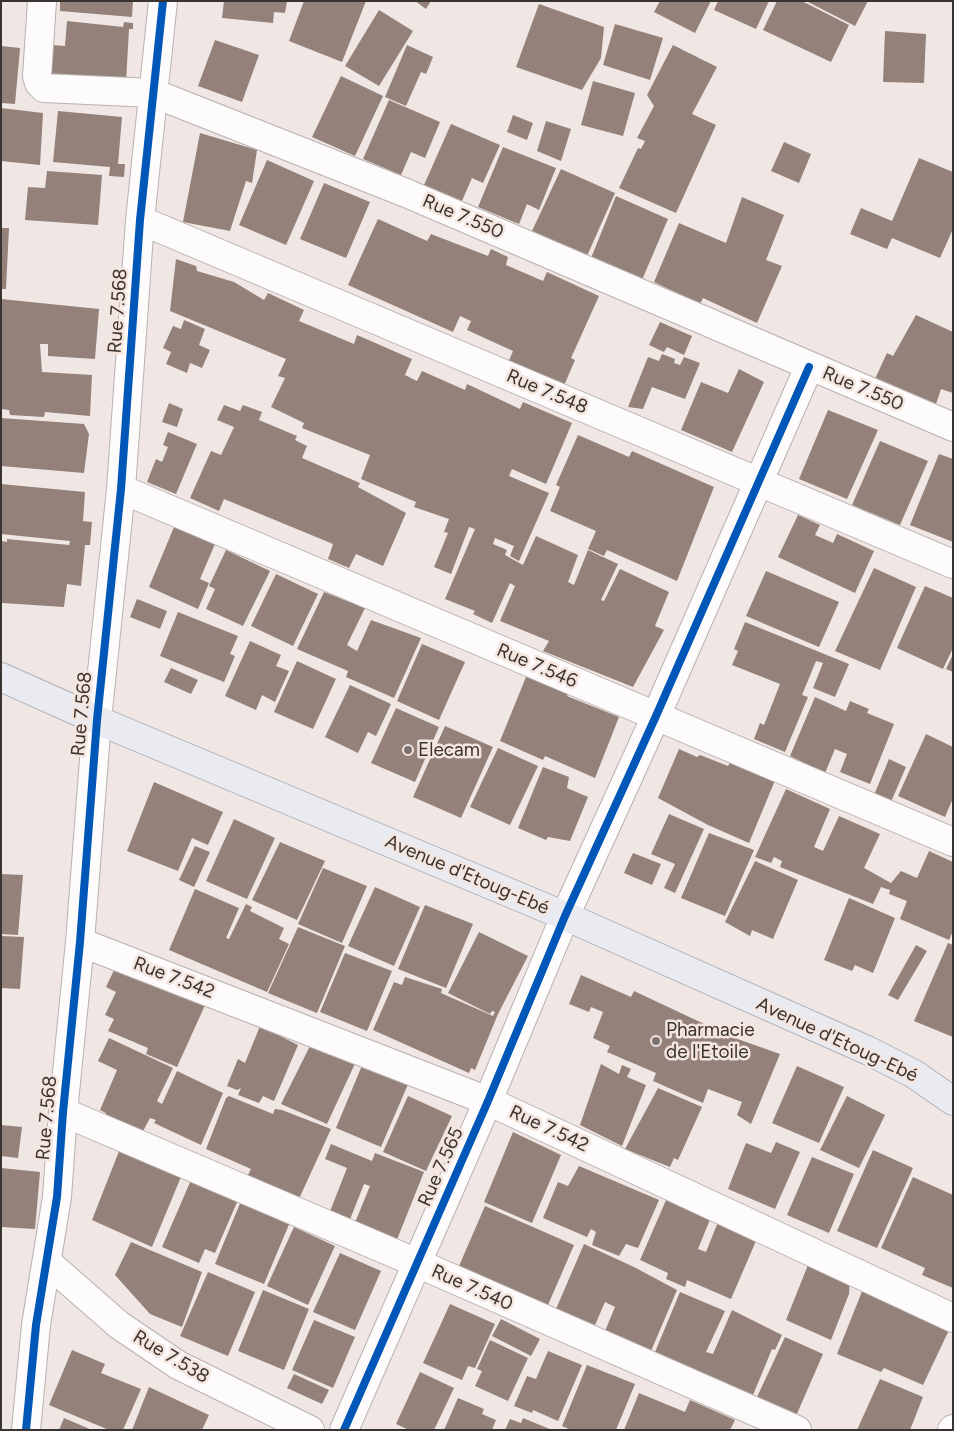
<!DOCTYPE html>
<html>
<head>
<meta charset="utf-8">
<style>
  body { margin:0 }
  #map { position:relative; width:954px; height:1431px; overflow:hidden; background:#f0e7e4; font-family:Figtree,sans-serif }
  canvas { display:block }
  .frame { position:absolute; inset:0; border:2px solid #393331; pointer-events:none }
</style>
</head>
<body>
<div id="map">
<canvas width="954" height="1431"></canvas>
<div class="frame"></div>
</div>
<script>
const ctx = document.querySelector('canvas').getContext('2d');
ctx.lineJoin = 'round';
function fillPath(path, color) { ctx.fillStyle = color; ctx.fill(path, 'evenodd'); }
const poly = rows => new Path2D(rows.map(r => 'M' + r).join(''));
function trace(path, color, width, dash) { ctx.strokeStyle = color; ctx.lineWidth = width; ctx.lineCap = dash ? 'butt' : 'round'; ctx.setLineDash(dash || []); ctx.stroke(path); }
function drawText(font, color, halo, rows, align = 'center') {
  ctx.font = font + ' Figtree,sans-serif'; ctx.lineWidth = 5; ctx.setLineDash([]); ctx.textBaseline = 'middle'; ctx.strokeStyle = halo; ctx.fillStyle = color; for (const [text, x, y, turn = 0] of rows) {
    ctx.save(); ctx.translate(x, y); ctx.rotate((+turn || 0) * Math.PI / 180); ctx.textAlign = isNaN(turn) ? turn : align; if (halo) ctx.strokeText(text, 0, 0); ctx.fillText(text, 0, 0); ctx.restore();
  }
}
const building = poly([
  [60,1,133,1,132,17,60,11],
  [224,1,287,1,285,13,274,12,273,23,222,18],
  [304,1,366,1,342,62,289,41],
  [415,1,431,1,426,9],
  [660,1,711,1,695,33,654,12],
  [718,1,769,1,756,29,714,10],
  [777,1,802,1,849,25,831,62,763,30],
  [806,1,868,1,855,26],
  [539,4,604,27,601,58,582,90,516,67],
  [379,10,413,31,379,86,345,66],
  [67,21,123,27,124,22,133,23,133,29,129,29,126,82,50,74,53,45,65,46],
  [615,24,663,38,650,80,603,65],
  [885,31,926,34,924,83,883,82],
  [215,40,259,55,242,102,198,86],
  [407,45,433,57,426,74,421,72,406,106,385,97],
  [673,45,717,67,692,114,716,125,676,213,619,188,638,148,641,149,645,141,637,138,654,106,647,95],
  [1,46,20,48,15,104,1,103],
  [341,76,383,96,355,156,312,137],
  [593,81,635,93,623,136,581,125],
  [389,100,440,122,425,158,411,152,401,175,363,159],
  [1,108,43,113,40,165,1,161],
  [58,111,122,117,118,164,125,164,124,177,109,176,110,167,53,162],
  [513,115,533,123,527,140,507,132],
  [546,121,571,129,561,161,537,151],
  [451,124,500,145,483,183,472,178,462,201,424,185],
  [200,133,257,150,252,183,246,181,230,231,183,222],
  [784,142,811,154,799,183,771,171],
  [503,147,556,168,539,210,527,204,519,224,478,207],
  [919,158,953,172,953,229,940,258,892,238,887,249,850,234,861,208,892,221],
  [267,160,314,181,286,245,239,225],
  [561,169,615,193,587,256,532,231],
  [47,171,102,175,98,225,25,220,28,187,45,188],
  [324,183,370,202,346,258,300,239],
  [616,196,668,219,642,280,591,258],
  [742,197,784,215,766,260,782,266,757,323,703,298,700,304,654,282,679,223,726,243],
  [378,219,427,241,431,234,488,256,491,249,508,257,506,265,543,281,547,272,599,296,571,358,575,360,563,388,508,363,513,351,467,330,471,321,460,316,453,332,348,285],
  [1,228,9,228,6,289,1,289],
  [176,259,196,266,197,271,234,282,264,300,268,293,304,310,299,321,354,344,357,335,412,359,405,375,417,381,422,371,465,390,467,384,520,409,523,402,572,423,546,484,512,469,509,476,549,493,519,561,510,556,514,546,495,538,493,544,507,550,505,555,523,565,536,536,578,555,568,582,574,585,588,550,618,564,601,600,604,601,620,569,669,592,655,626,664,630,633,687,543,651,549,641,500,621,515,586,510,583,492,623,473,614,475,611,445,599,475,529,469,527,451,574,434,567,448,533,444,532,449,519,414,507,416,502,361,479,370,455,302,428,304,423,271,407,285,378,278,376,286,359,170,311],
  [1,299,99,309,95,359,48,356,48,344,40,344,42,372,92,375,90,416,45,412,44,417,10,415,9,410,1,409],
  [916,315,953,332,953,393,941,389,935,407,874,381,887,353,893,356],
  [184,320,205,329,199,345,210,350,202,368,190,363,187,373,166,364,171,352,163,348,173,326,181,329],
  [660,322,692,336,684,355,667,347,664,352,649,345],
  [662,354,675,359,674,363,680,365,684,357,700,363,685,399,652,387,643,409,628,407,648,357,659,361],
  [739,369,764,382,732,452,681,430,701,382,728,393],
  [169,403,183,409,177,427,162,422],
  [224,405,240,411,243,405,262,412,259,420,297,436,295,440,307,446,302,458,360,483,358,487,406,513,383,566,356,554,349,568,328,559,333,544,224,499,219,511,190,498,211,451,221,455,234,427,217,420],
  [828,410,878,430,847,499,799,479],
  [1,418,84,424,89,434,84,473,1,466],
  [168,432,197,444,176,494,147,482,156,459,162,462,168,447,163,445],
  [578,435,629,457,632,451,714,487,677,581,607,550,604,556,588,549,596,531,550,511,560,487,556,485],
  [880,441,928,461,900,525,852,505],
  [939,454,953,459,953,542,910,525],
  [1,484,85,492,83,521,92,522,90,545,85,545,81,586,67,584,64,607,2,603,1,541,7,542,7,539,69,545,70,541,1,534],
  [798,515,820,525,815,535,833,543,837,534,874,551,855,593,778,557],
  [174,527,215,544,200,579,209,583,198,609,149,587],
  [226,550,270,571,243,626,206,609,215,589,209,586],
  [874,568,916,587,880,670,835,651],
  [766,571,839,602,819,647,746,616],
  [276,574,318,594,293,646,251,626],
  [925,586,953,598,953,648,943,669,897,648],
  [324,592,365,608,347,645,357,651,371,620,421,638,394,698,346,677,348,671,297,649],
  [137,599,167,611,160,629,130,617],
  [178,612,238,636,230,654,235,656,224,682,160,656],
  [745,622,849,664,835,697,813,688,823,663,816,661,802,695,808,697,785,752,754,739,760,723,764,725,780,684,732,665,738,651,734,649],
  [250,641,281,655,276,666,289,671,275,702,262,695,256,710,225,696],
  [422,644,465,662,439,720,397,701],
  [953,654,953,672,946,669],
  [297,661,336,679,313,729,274,712],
  [171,668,198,680,191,694,164,682],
  [528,672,571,689,567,696,619,717,595,778,545,756,543,760,500,741],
  [350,685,391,704,376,736,368,732,358,753,325,737],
  [815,697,846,711,850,701,869,709,867,713,894,724,870,784,840,772,847,754,835,749,825,773,790,756],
  [396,708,439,727,415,782,371,763],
  [445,726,493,747,461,818,413,797],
  [926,734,953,747,953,798,945,817,898,796],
  [498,748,538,766,510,825,470,807],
  [679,749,697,757,700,755,728,766,732,759,776,778,749,843,708,825,658,798],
  [889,759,906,767,891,802,874,795],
  [543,767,569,777,567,788,588,797,570,841,548,837,546,840,518,828],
  [154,782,223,812,208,845,192,838,178,871,127,851],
  [786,789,830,809,814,847,823,851,839,816,880,834,864,868,891,883,901,871,917,878,929,851,953,862,953,931,949,940,900,919,907,901,889,894,890,890,881,887,873,904,780,867,782,861,774,857,771,863,755,857],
  [669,814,704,829,675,893,664,888,675,864,651,854],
  [234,819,275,838,247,899,206,881],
  [709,833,754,850,725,916,681,898],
  [280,842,325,861,297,920,252,900],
  [195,846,210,852,194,887,179,880],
  [633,853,661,864,652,885,624,873],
  [755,861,798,880,773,939,752,930,750,936,725,922],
  [323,868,367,886,342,943,298,924],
  [1,874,23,875,18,935,1,934],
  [375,887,420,907,394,966,348,946],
  [195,889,239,908,226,938,229,939,246,904,252,907,250,911,284,928,279,939,289,944,267,992,169,950],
  [849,898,895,918,873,973,855,965,852,971,824,960],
  [425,905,473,924,446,988,398,969],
  [298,927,345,946,317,1013,268,993],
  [479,932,528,956,498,1014,475,1070,471,1068,469,1073,373,1030,394,982,402,985,405,977,442,989,441,993,493,1016,495,1012,492,1011,490,1014,448,993],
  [1,936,24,937,20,989,1,988],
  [948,943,953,945,953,1037,914,1021],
  [916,945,927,951,898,1000,888,995],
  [345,953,392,971,367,1031,320,1012],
  [115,968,206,1003,177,1067,146,1054,148,1048,108,1031,114,1019,105,1015,116,992,106,987],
  [581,975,631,997,634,991,732,1037,780,1054,751,1124,737,1115,742,1102,708,1089,703,1103,653,1081,656,1073,607,1052,610,1046,593,1038,603,1012,591,1007,589,1012,569,1004],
  [260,1026,298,1045,274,1101,263,1096,259,1103,238,1095,241,1088,237,1090,227,1086,238,1059,245,1063],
  [109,1038,173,1068,157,1101,162,1104,177,1071,223,1093,201,1145,154,1123,156,1120,150,1118,142,1133,104,1118,106,1113,100,1110,117,1070,98,1061],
  [313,1040,358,1057,327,1124,281,1104],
  [363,1063,409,1082,381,1147,336,1128],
  [601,1064,619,1074,622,1065,631,1069,627,1077,646,1085,622,1146,580,1125],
  [797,1066,844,1087,819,1143,772,1123],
  [658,1088,702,1107,678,1160,674,1158,670,1167,625,1149],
  [229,1096,273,1114,275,1109,282,1110,331,1129,298,1201,246,1179,251,1169,206,1149,226,1098],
  [408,1096,452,1116,426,1171,383,1152],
  [847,1096,885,1115,859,1168,820,1150],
  [1,1125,22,1127,18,1158,1,1156],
  [513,1132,561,1155,532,1223,484,1202],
  [776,1142,800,1152,775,1209,728,1189,746,1143,771,1153],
  [331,1144,372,1161,375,1153,424,1172,396,1242,354,1225,370,1186,364,1184,349,1222,329,1214,347,1168,325,1159],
  [121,1146,183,1172,152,1247,92,1220],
  [873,1150,913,1168,877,1248,837,1231],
  [812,1157,854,1174,829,1233,787,1215],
  [579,1166,659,1200,638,1248,626,1244,619,1256,592,1245,596,1232,591,1229,587,1237,543,1218,558,1182,568,1186],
  [1,1168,40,1172,35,1229,1,1227],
  [913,1177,953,1195,953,1288,922,1275,925,1268,881,1248],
  [191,1180,238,1200,215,1253,205,1249,199,1263,162,1247],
  [667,1198,711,1217,698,1249,706,1252,718,1222,756,1241,731,1299,687,1280,685,1287,666,1279,668,1273,640,1260],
  [241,1201,290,1222,264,1284,215,1264],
  [485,1206,574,1245,548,1305,459,1266],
  [294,1227,335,1246,308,1305,267,1286],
  [131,1242,202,1272,182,1327,150,1314,115,1275],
  [584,1244,634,1267,677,1290,651,1351,605,1331,615,1307,605,1302,595,1325,556,1309],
  [340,1253,381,1271,355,1330,313,1312],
  [810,1260,850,1278,849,1294,831,1340,786,1320],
  [208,1272,255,1292,228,1356,180,1336],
  [863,1289,907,1309,908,1313,949,1330,923,1385,884,1368,881,1372,837,1354],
  [263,1290,309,1309,284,1370,238,1351],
  [680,1292,725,1311,706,1352,713,1354,732,1310,782,1335,775,1350,772,1349,753,1395,655,1352],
  [450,1304,495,1324,475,1368,468,1366,462,1380,423,1363],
  [501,1319,540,1339,531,1356,492,1336],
  [314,1320,355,1337,333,1388,292,1370],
  [785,1337,823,1354,796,1416,757,1397],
  [490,1340,528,1358,508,1401,475,1386,482,1371,477,1369],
  [72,1350,105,1364,101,1373,141,1389,123,1430,109,1430,49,1405],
  [548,1351,582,1365,558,1421,533,1410,532,1413,514,1406,527,1376,536,1379],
  [587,1365,635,1384,616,1430,571,1430,562,1426],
  [420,1372,454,1388,434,1430,409,1430,396,1424],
  [294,1374,329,1390,322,1404,287,1388],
  [880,1379,923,1397,910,1430,857,1430],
  [149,1387,209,1415,202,1430,132,1430],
  [639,1393,685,1412,690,1400,735,1420,730,1430,624,1430],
  [458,1398,484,1409,482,1414,496,1420,492,1430,444,1430],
  [64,1418,92,1430,59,1430],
  [523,1418,552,1430,505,1430,510,1419,521,1423]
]);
const minor = poly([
  [42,1,37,76,39,83,44,88,153,93,406,193,953,427],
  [140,220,953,564],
  [121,489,953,842],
  [80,942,488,1101,953,1318],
  [63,1112,417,1263,797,1430],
  [47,1262,119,1325,178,1365,310,1430],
  [26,1430,36,1325,57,1197,63,1112,80,942,97,720,121,489,140,220,163,1],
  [344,1430,488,1101,565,916,656,716,809,367],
  [952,1430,953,1429]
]);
const major = poly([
  [1,677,97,720,565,916,869,1051,914,1074,953,1101]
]);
const cycleway = poly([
  [26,1430,36,1325,57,1197,63,1112,80,942,97,720,121,489,140,220,163,1],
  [344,1430,488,1101,565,916,656,716,809,367]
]);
const markers = [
  [408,750,5,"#797270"],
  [656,1041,5,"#797270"]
];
const streetNames = [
  ["Rue 7.550",463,217,23],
  ["Rue 7.568",118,311,-86],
  ["Rue 7.550",863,389,23],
  ["Rue 7.548",547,392,23],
  ["Rue 7.546",537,666,23],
  ["Rue 7.568",82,714,-85],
  ["Avenue d'Etoug-Ebé",467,875,23],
  ["Rue 7.542",174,978,21],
  ["Avenue d'Etoug-Ebé",837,1040,25],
  ["Rue 7.568",47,1118,-85],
  ["Rue 7.542",549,1129,25],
  ["Rue 7.565",441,1167,-66],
  ["Rue 7.540",472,1288,24],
  ["Rue 7.538",171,1357,31]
];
const poiNames = [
  ["Elecam",418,750],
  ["Pharmacie",666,1030],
  ["de l'Etoile",666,1052]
];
fillPath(building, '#948179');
trace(minor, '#b8b1af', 30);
trace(major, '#afb1b9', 30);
trace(minor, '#fdfbfb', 28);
trace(major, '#e9ebf0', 28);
trace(cycleway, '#0057b8', 8);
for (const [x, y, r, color] of markers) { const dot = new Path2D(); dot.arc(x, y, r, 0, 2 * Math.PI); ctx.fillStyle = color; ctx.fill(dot); trace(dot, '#f5e5df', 2); }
drawText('19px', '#393331', '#f5e5df', streetNames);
drawText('19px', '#393331', '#f5e5df', poiNames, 'left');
</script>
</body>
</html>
